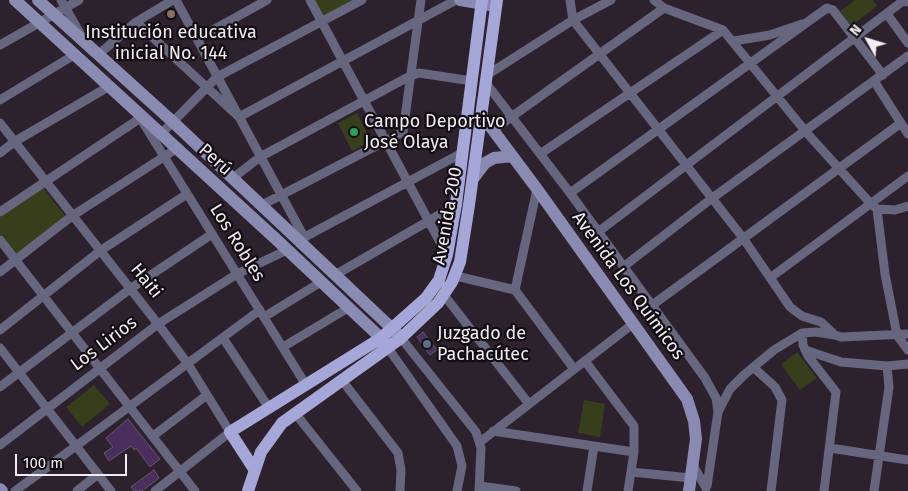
<!DOCTYPE html>
<html>
<head>
<meta charset="utf-8">
<style>
  body { margin:0 }
  #map { position:relative; width:908px; height:491px; overflow:hidden; background:#2d212e; font-family:"Fira Sans",sans-serif }
  canvas { display:block }
  .north { position:absolute; left:843px; top:15px; width:50px; height:50px; -webkit-text-stroke:4px #120d12; paint-order:stroke; rotate:309deg; font-size:14px; font-weight:700; line-height:20px; text-align:center; color:#f4ecf5 }
  .north::after { content:''; display:block; margin:auto; width:18px; height:22px; background:#f4ecf5; clip-path:polygon(50% 0,100% 100%,50% 72%,0 100%) }
  .scale { position:absolute; left:15px; top:454px; width:112px; height:22px; box-sizing:border-box; border:2px solid #f4ecf5; border-top:0; padding-left:6px; font-size:15px; line-height:18px; white-space:nowrap; color:#f4ecf5; -webkit-text-stroke:4px #120d12; paint-order:stroke }
</style>
</head>
<body>
<div id="map">
<canvas width="908" height="491"></canvas>
<div class="north">N</div>
<div class="scale">100 m</div>
</div>
<script>
const ctx = document.querySelector('canvas').getContext('2d');
ctx.lineJoin = 'round';
function fillPath(path, color) { ctx.fillStyle = color; ctx.fill(path, 'evenodd'); }
const poly = rows => new Path2D(rows.map(r => 'M' + r).join(''));
function trace(path, color, width, dash) { ctx.strokeStyle = color; ctx.lineWidth = width; ctx.lineCap = dash ? 'butt' : 'round'; ctx.setLineDash(dash || []); ctx.stroke(path); }
function drawText(font, color, halo, rows, align = 'center') {
  ctx.font = font + ' "Fira Sans",sans-serif'; ctx.lineWidth = 4.5; ctx.setLineDash([]); ctx.textBaseline = 'middle'; ctx.strokeStyle = halo; ctx.fillStyle = color; for (const [text, x, y, turn = 0] of rows) {
    ctx.save(); ctx.translate(x, y); ctx.rotate((+turn || 0) * Math.PI / 180); ctx.textAlign = isNaN(turn) ? turn : align; if (halo) ctx.strokeText(text, 0, 0); ctx.fillText(text, 0, 0); ctx.restore();
  }
}
const green = poly([
  [313,0,352,0,322,17],
  [855,0,873,0,877,6,851,26,840,11],
  [357,113,371,141,352,151,338,123],
  [41,185,67,218,17,257,0,234,0,217],
  [797,352,817,378,800,390,781,364],
  [94,385,110,404,82,427,66,407],
  [584,400,605,404,600,437,578,433]
]);
const building = poly([
  [423,332,437,350,430,355,417,337,423,332],
  [128,419,160,459,150,467,136,448,134,450,131,446,109,461,104,453,113,447,106,438,128,419],
  [154,470,159,478,142,491,134,491,131,487,154,470]
]);
const street = poly([
  [61,0,81,35],
  [176,0,304,237],
  [310,0,447,255],
  [570,0,573,20,743,238,790,307,802,316,821,322,835,335,841,337,908,334],
  [654,0,664,8,723,30,806,132,871,204,877,209,895,210,908,206],
  [887,14,908,43],
  [136,22,239,117,456,0],
  [197,39,267,0],
  [734,41,770,35,802,24],
  [0,45,79,0],
  [98,55,136,22,173,0],
  [487,75,573,20,611,0],
  [874,81,908,134],
  [486,83,570,193,705,378,716,398,718,412],
  [0,100,74,55],
  [142,121,306,385],
  [0,123,158,324,188,364,230,432,155,491],
  [493,130,664,8],
  [161,134,217,77,362,0],
  [0,153,14,142,108,87],
  [540,154,723,30],
  [233,178,260,157,410,76,419,73,472,81],
  [570,193,827,8,833,10,883,75],
  [262,205,403,132,421,0],
  [877,209,885,274,897,335,908,350],
  [0,212,142,117],
  [598,232,903,1,908,2],
  [301,239,462,153],
  [0,240,195,491],
  [623,267,711,199,908,56],
  [0,272,72,216,176,149],
  [335,275,458,204],
  [456,276,515,290,574,369],
  [770,278,908,176],
  [515,290,537,189],
  [444,295,529,404],
  [651,306,901,123],
  [264,317,321,282],
  [0,330,100,251,187,194],
  [802,333,803,345,808,356,836,392,824,491],
  [223,338,269,408],
  [401,338,476,432,481,448,479,491],
  [283,347,348,308],
  [0,348,111,491],
  [388,348,457,446,462,466,457,491],
  [805,350,841,362,887,366,908,364],
  [585,361,634,426,634,452,628,491],
  [753,367,775,387,782,400,771,491],
  [341,379,398,453,401,470,400,491],
  [0,387,130,289,212,234],
  [295,413,357,491],
  [493,431,634,452],
  [153,436,207,395],
  [480,442,634,323],
  [0,445,158,324,237,274,287,250],
  [830,448,908,460],
  [693,465,706,488],
  [631,472,691,478],
  [480,486,516,491],
  [707,486,718,412,730,389,744,375,774,350,802,333,816,332,835,335],
  [15,491,260,310],
  [77,491,98,474],
  [587,491,594,446],
  [874,491,889,387,887,366]
]);
const secondary = poly([
  [15,0,278,241,381,338,386,346],
  [38,0,173,122,400,336],
  [460,0,496,6],
  [481,122,490,126,537,189,687,399,694,421,696,439,689,491],
  [473,179,485,163,494,158,512,156],
  [0,489,2,491]
]);
const primary = poly([
  [254,469,230,432,381,338,426,298,439,280,447,255,456,204,482,0],
  [248,491,261,452,282,423,401,338,438,303,452,282,460,262,469,205,497,0]
]);
const markers = [
  [171,14,5,"#8d6e63"],
  [354,132,5,"#2e9e5b"],
  [427,344,5,"#5c6f8a"]
];
const poiNames = [
  ["Institución educativa",171,33,"center"],
  ["inicial No. 144",171,54,"center"],
  ["Campo Deportivo",364,122],
  ["José Olaya",364,143],
  ["Juzgado de",437,334],
  ["Pachacútec",437,355]
];
const streetNames = [
  ["Perú",215,160,42],
  ["Avenida 200",448,216,-80],
  ["Los Robles",237,243,58],
  ["Haiti",146,281,51],
  ["Avenida Los Químicos",628,286,54],
  ["Los Lirios",104,344,-37]
];
fillPath(green, '#363e1c');
fillPath(building, '#4a2f5e');
trace(building, '#62596a', 1);
trace(street, '#66667f', 9);
trace(secondary, '#8a8bb2', 12);
trace(primary, '#a6a7d9', 12);
for (const [x, y, r, color] of markers) { const dot = new Path2D(); dot.arc(x, y, r, 0, 2 * Math.PI); ctx.fillStyle = color; ctx.fill(dot); trace(dot, '#120d12', 2); }
drawText('18px', '#f4ecf5', '#120d12', poiNames, 'left');
drawText('18px', '#f4ecf5', '#120d12', streetNames);
</script>
</body>
</html>
